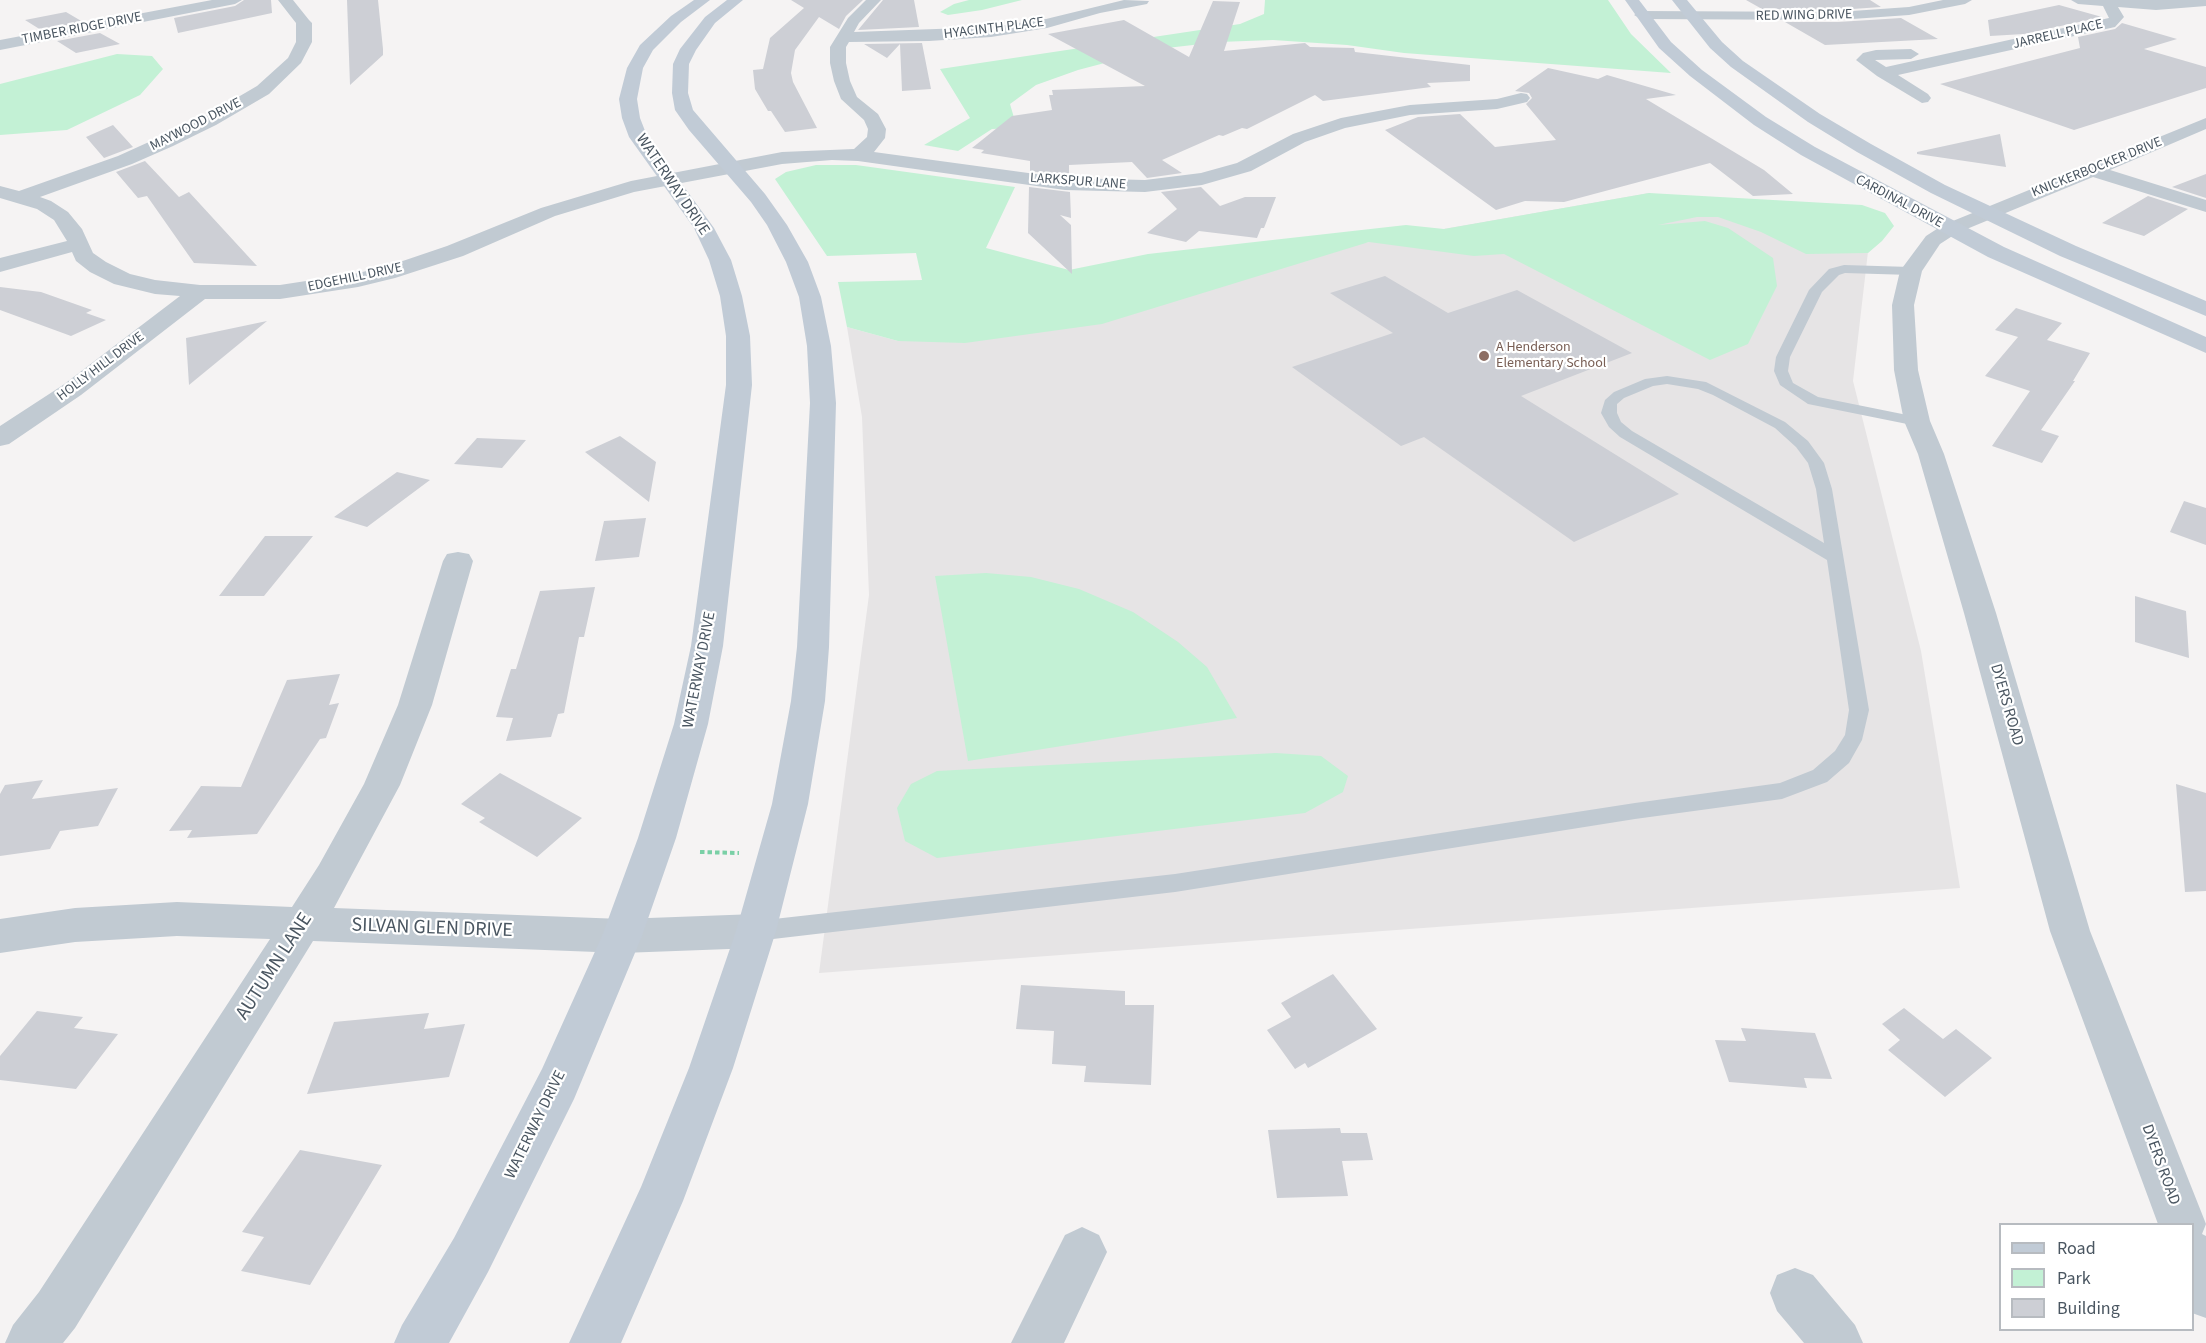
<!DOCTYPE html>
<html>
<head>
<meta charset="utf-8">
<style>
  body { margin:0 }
  #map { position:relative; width:2206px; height:1343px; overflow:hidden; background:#f5f3f3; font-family:"Source Sans 3",sans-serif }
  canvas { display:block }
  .legend { position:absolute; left:1999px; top:1223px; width:195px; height:108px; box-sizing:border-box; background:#fff; border:2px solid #b7bbc0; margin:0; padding:8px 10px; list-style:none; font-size:18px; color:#4a5661 }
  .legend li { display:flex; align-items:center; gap:12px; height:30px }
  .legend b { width:30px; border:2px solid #b7bbc0 }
</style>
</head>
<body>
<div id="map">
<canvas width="2206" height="1343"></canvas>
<ul class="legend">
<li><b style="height:8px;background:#c1cbd6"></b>Road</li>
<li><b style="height:16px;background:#c3f1d5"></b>Park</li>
<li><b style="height:16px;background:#cdcfd5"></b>Building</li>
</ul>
</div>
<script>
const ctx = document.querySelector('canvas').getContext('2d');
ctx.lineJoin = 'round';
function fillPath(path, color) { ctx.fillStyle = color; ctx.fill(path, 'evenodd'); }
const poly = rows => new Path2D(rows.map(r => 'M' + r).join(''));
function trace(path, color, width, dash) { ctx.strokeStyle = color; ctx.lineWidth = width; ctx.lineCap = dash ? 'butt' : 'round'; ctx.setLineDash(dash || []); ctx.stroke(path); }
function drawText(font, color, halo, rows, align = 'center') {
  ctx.font = font + ' "Source Sans 3",sans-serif'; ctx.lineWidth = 4.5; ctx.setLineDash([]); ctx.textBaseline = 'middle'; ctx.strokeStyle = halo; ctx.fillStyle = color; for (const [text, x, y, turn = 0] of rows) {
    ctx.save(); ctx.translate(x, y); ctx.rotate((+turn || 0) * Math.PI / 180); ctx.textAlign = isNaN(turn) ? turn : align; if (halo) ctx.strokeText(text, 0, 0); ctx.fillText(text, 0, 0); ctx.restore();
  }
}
const education = poly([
  [1649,193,1869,243,1853,381,1921,651,1960,888,819,973,869,595,862,417,847,327,898,341,1295,255]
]);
const green = poly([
  [969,0,1022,0,982,10,948,15,940,12,954,4],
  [1265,0,1608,0,1631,34,1671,73,1404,53,1347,45,1273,40,1219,42,1158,49,1078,70,1036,85,1010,104,1017,128,992,129,958,151,924,145,970,118,940,69,1240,24,1264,14],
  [117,54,152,56,163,69,140,95,67,130,0,135,0,84],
  [816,165,856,165,1015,187,986,248,1069,270,1148,254,1406,225,1444,229,1649,193,1862,205,1885,213,1894,226,1882,241,1868,253,1806,254,1761,232,1718,217,1697,217,1658,225,1705,221,1728,228,1773,258,1777,286,1748,344,1710,360,1504,254,1474,256,1369,242,1102,324,965,343,898,341,847,327,838,282,922,280,916,253,827,256,775,179,786,172],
  [986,573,1031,577,1079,589,1133,612,1178,642,1207,667,1237,718,968,761,935,576],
  [1276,753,1321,756,1348,776,1343,792,1305,813,937,858,905,841,897,808,911,784,937,771]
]);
const building = poly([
  [244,0,271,0,272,13,178,33,174,18,235,6],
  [347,0,378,0,383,49,383,55,350,85],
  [791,0,863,0,846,16,839,29,819,17,795,50,791,73,793,82,817,128,785,132,771,111,768,111,755,89,753,70,763,69,770,38,804,8],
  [883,0,914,0,919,27,858,30],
  [1746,0,1870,0,1881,7,1838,10,1762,9],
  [1213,1,1240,2,1224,51,1305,43,1310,47,1354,48,1355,52,1470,65,1470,81,1427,83,1431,87,1323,101,1315,95,1247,129,1242,128,1223,136,1219,135,1162,160,1182,173,1147,178,1132,162,1069,165,1069,176,1065,176,1030,171,1030,161,981,153,984,150,972,148,1012,116,1052,110,1049,95,1053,95,1052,90,1145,86,1048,34,1124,20,1189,57],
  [2059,5,2102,17,2024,34,1990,36,1988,20],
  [66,12,83,22,41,30,25,20],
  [1901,18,1938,39,1825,45,1785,22,1838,22],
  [2122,23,2177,39,2144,49,2206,67,2206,88,2074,130,1940,84,2080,48,2078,37,2115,29],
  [100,33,120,44,76,53,57,41],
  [922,43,931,89,902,91,900,44,887,58,864,44],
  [1548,68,1598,79,1607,75,1676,95,1646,99,1764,170,1793,194,1753,196,1710,163,1564,202,1525,201,1496,210,1385,130,1418,117,1460,114,1495,147,1556,140,1526,104,1532,98,1529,93,1515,91],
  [113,125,133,147,104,158,86,137],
  [2000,134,2006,167,1917,154,1917,152],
  [145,161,179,197,189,192,257,266,194,263,147,196,138,198,116,172],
  [2206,174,2206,198,2172,187],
  [1029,187,1070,192,1071,218,1060,215,1071,225,1072,274,1028,233],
  [1201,187,1220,206,1245,197,1276,197,1264,228,1261,228,1257,238,1199,231,1186,242,1147,233,1177,209,1161,192],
  [2148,196,2188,209,2144,236,2102,223],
  [1385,276,1448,313,1517,290,1632,353,1521,396,1679,494,1574,542,1424,437,1401,446,1292,367,1393,333,1330,293],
  [0,287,41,292,92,310,86,313,106,320,71,336,0,310],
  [2016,308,2062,323,2047,340,2090,353,2073,381,2075,381,2041,430,2059,436,2042,463,1992,446,2030,391,1985,376,2018,337,1995,330],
  [267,321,189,385,186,338],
  [620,436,656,462,649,502,585,452],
  [477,438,526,440,502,468,454,464],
  [397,472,430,480,367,527,334,517],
  [2184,501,2206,508,2206,545,2170,532],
  [646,518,639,557,595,561,604,521],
  [265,536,313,536,264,596,219,596],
  [595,587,584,637,579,637,564,713,558,714,551,737,506,741,513,718,496,717,511,669,516,669,540,591],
  [2135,596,2186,611,2189,658,2135,642],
  [340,674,329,705,339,703,326,738,320,739,257,834,187,838,192,830,169,831,201,786,241,787,287,680],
  [500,773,582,818,537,857,479,822,485,818,461,804],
  [43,780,32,799,118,788,98,826,60,831,50,849,0,856,0,794,5,785],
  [2176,784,2206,793,2206,891,2185,892],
  [1333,974,1377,1029,1308,1068,1305,1063,1295,1069,1267,1030,1291,1017,1281,1003],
  [1021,985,1125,991,1125,1005,1154,1005,1151,1085,1084,1082,1086,1066,1052,1064,1054,1031,1016,1029],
  [1904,1008,1943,1039,1956,1029,1992,1058,1945,1097,1888,1050,1900,1040,1882,1024],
  [37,1011,83,1017,74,1028,118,1034,76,1089,0,1080,0,1056],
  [429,1013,424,1029,465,1024,449,1077,307,1094,334,1022],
  [1741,1028,1815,1033,1832,1079,1804,1078,1807,1088,1729,1082,1715,1040,1746,1041],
  [1340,1128,1341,1133,1367,1133,1373,1160,1342,1161,1348,1196,1277,1198,1268,1130],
  [300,1150,382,1165,310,1285,241,1271,264,1237,242,1232]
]);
const path = poly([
  [700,852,739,853]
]);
const lane = poly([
  [1844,265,1911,267,1917,271,1911,275,1845,273,1839,275,1822,292,1790,357,1788,371,1793,383,1818,397,1922,418,1925,421,1922,424,1917,426,1808,404,1780,385,1774,371,1776,357,1809,290,1829,269,1844,265],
  [1667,376,1706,382,1785,422,1808,441,1824,463,1832,489,1869,710,1862,740,1849,763,1827,782,1782,799,1635,819,1175,892,756,941,748,938,744,931,748,924,756,921,1175,874,1635,803,1780,783,1813,770,1835,751,1845,735,1849,710,1827,560,1620,437,1609,427,1601,413,1605,400,1614,392,1645,379,1667,376],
  [1667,384,1698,389,1713,395,1775,428,1796,447,1808,463,1816,489,1824,543,1632,431,1621,422,1617,413,1617,404,1624,398,1653,386,1667,384]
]);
const street = poly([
  [212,0,242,0,235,4,0,50,0,40,212,0],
  [278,0,293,0,309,20,312,23,312,42,301,63,269,94,216,125,173,146,132,164,40,197,51,201,68,212,82,229,93,253,106,262,130,274,155,280,200,285,280,285,358,273,388,266,447,246,541,208,631,181,782,152,854,149,867,137,868,129,864,120,841,99,834,81,830,63,830,47,848,18,866,0,881,0,859,23,854,32,991,27,1046,19,1124,0,1149,1,1147,4,1100,13,1047,28,991,37,929,41,849,42,846,47,846,63,850,81,857,97,878,114,886,129,885,138,874,152,1065,178,1145,180,1201,173,1237,163,1293,134,1341,118,1410,105,1497,99,1521,93,1527,94,1530,98,1527,102,1497,109,1410,115,1345,128,1305,142,1251,171,1202,185,1145,192,1065,190,858,161,832,160,782,164,634,192,555,216,463,256,395,278,358,287,280,299,205,299,81,395,9,444,0,446,0,426,63,385,180,296,155,294,114,284,90,272,76,261,72,252,0,272,0,258,67,241,54,220,37,209,0,198,0,186,19,191,118,156,204,117,257,86,288,58,296,42,296,23,278,0],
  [1943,0,1972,0,1965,4,1909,15,1838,20,1641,19,1634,15,1641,11,1838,12,1909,7,1943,0],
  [2071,0,2206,0,2206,6,2156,10,2118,7,2124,17,2115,27,1898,75,1928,94,1931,98,1928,102,1922,103,1877,76,1856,60,1863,53,1876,50,1911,49,1919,54,1911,59,1875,60,1886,67,2109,18,2103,6,2078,4,2071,0],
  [2206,118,2206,129,2110,170,2206,200,2206,212,2093,177,1957,233,1940,244,1922,271,1914,305,1918,370,1930,421,1944,454,1996,613,2090,931,2206,1224,2202,1234,2206,1236,2206,1318,2192,1313,2192,1224,2158,1224,2050,931,1964,613,1918,454,1904,421,1894,370,1892,305,1900,271,1926,236,1943,225,2206,118],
  [458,552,469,554,473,561,432,705,400,785,334,908,622,919,756,914,770,919,776,931,770,943,756,948,622,953,313,941,75,1328,63,1343,5,1343,13,1325,39,1292,270,939,177,936,75,942,0,953,0,919,75,908,177,902,292,907,319,865,364,784,398,705,443,561,447,554,458,552],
  [1082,1227,1099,1235,1107,1252,1064,1343,1011,1343,1065,1235,1082,1227],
  [1795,1268,1813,1275,1855,1325,1863,1343,1804,1343,1777,1311,1770,1293,1777,1275,1795,1268]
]);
const secondary = poly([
  [694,0,710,0,681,22,653,50,643,68,637,99,640,118,647,136,714,228,731,260,742,296,750,336,752,385,723,646,708,724,676,838,642,936,574,1099,488,1272,449,1343,394,1343,402,1325,454,1238,542,1069,602,936,638,838,674,724,691,646,726,385,726,336,720,296,709,260,694,228,629,137,622,118,619,99,627,68,640,45,671,16,694,0],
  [727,0,743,0,715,23,696,50,689,64,688,93,693,110,765,194,787,225,808,262,821,297,831,346,836,403,829,647,825,701,808,804,776,931,733,1068,683,1201,621,1343,569,1343,641,1187,689,1068,736,931,772,804,791,701,797,647,810,403,807,346,799,297,786,262,767,225,751,202,689,130,675,110,672,93,673,64,680,49,705,17,727,0],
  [1625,0,1639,0,1671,42,1702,70,1766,117,1815,147,2004,247,2206,337,2206,353,1988,257,1801,155,1754,125,1690,76,1659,48,1625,0],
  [1672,0,1687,0,1722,42,1743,61,1820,114,1871,144,1945,185,2076,246,2206,301,2206,316,2060,256,1931,193,1857,152,1808,122,1731,67,1710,48,1672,0]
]);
const markers = [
  [1484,356,6,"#8d6e63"]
];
const farStreetnames = [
  ["RED WING DRIVE",1804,16,-1],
  ["TIMBER RIDGE DRIVE",82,29,-11],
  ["HYACINTH PLACE",994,29,-7],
  ["JARRELL PLACE",2058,35,-13],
  ["MAYWOOD DRIVE",196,125,-27],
  ["KNICKERBOCKER DRIVE",2097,168,-22],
  ["LARKSPUR LANE",1078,182,4],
  ["CARDINAL DRIVE",1899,202,28],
  ["EDGEHILL DRIVE",355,278,-12],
  ["HOLLY HILL DRIVE",101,367,-37]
];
const farEducationnames = [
  ["A Henderson",1496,348],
  ["Elementary School",1496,364]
];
const streetNames = [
  ["WATERWAY DRIVE",672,185,56],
  ["WATERWAY DRIVE",700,670,-79],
  ["DYERS ROAD",2006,705,74],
  ["WATERWAY DRIVE",536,1125,-64],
  ["DYERS ROAD",2160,1165,70]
];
const nearStreetnames = [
  ["SILVAN GLEN DRIVE",432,929,2],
  ["AUTUMN LANE",275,967,-57]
];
fillPath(education, '#e6e4e5');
fillPath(green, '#c3f1d5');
fillPath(building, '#cdcfd5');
trace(path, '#7ad0a6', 4, [4.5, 3]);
fillPath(lane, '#c1cad2');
fillPath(street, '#c1cad2');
fillPath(secondary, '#c1cbd6');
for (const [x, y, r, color] of markers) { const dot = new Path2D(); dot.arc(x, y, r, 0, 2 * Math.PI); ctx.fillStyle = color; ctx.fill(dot); trace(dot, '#fff', 2); }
drawText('14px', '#4a5661', '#fff', farStreetnames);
drawText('14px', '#785e54', '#fff', farEducationnames, 'left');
drawText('16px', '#4a5661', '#fff', streetNames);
drawText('20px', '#4a5661', '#fff', nearStreetnames);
</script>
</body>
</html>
